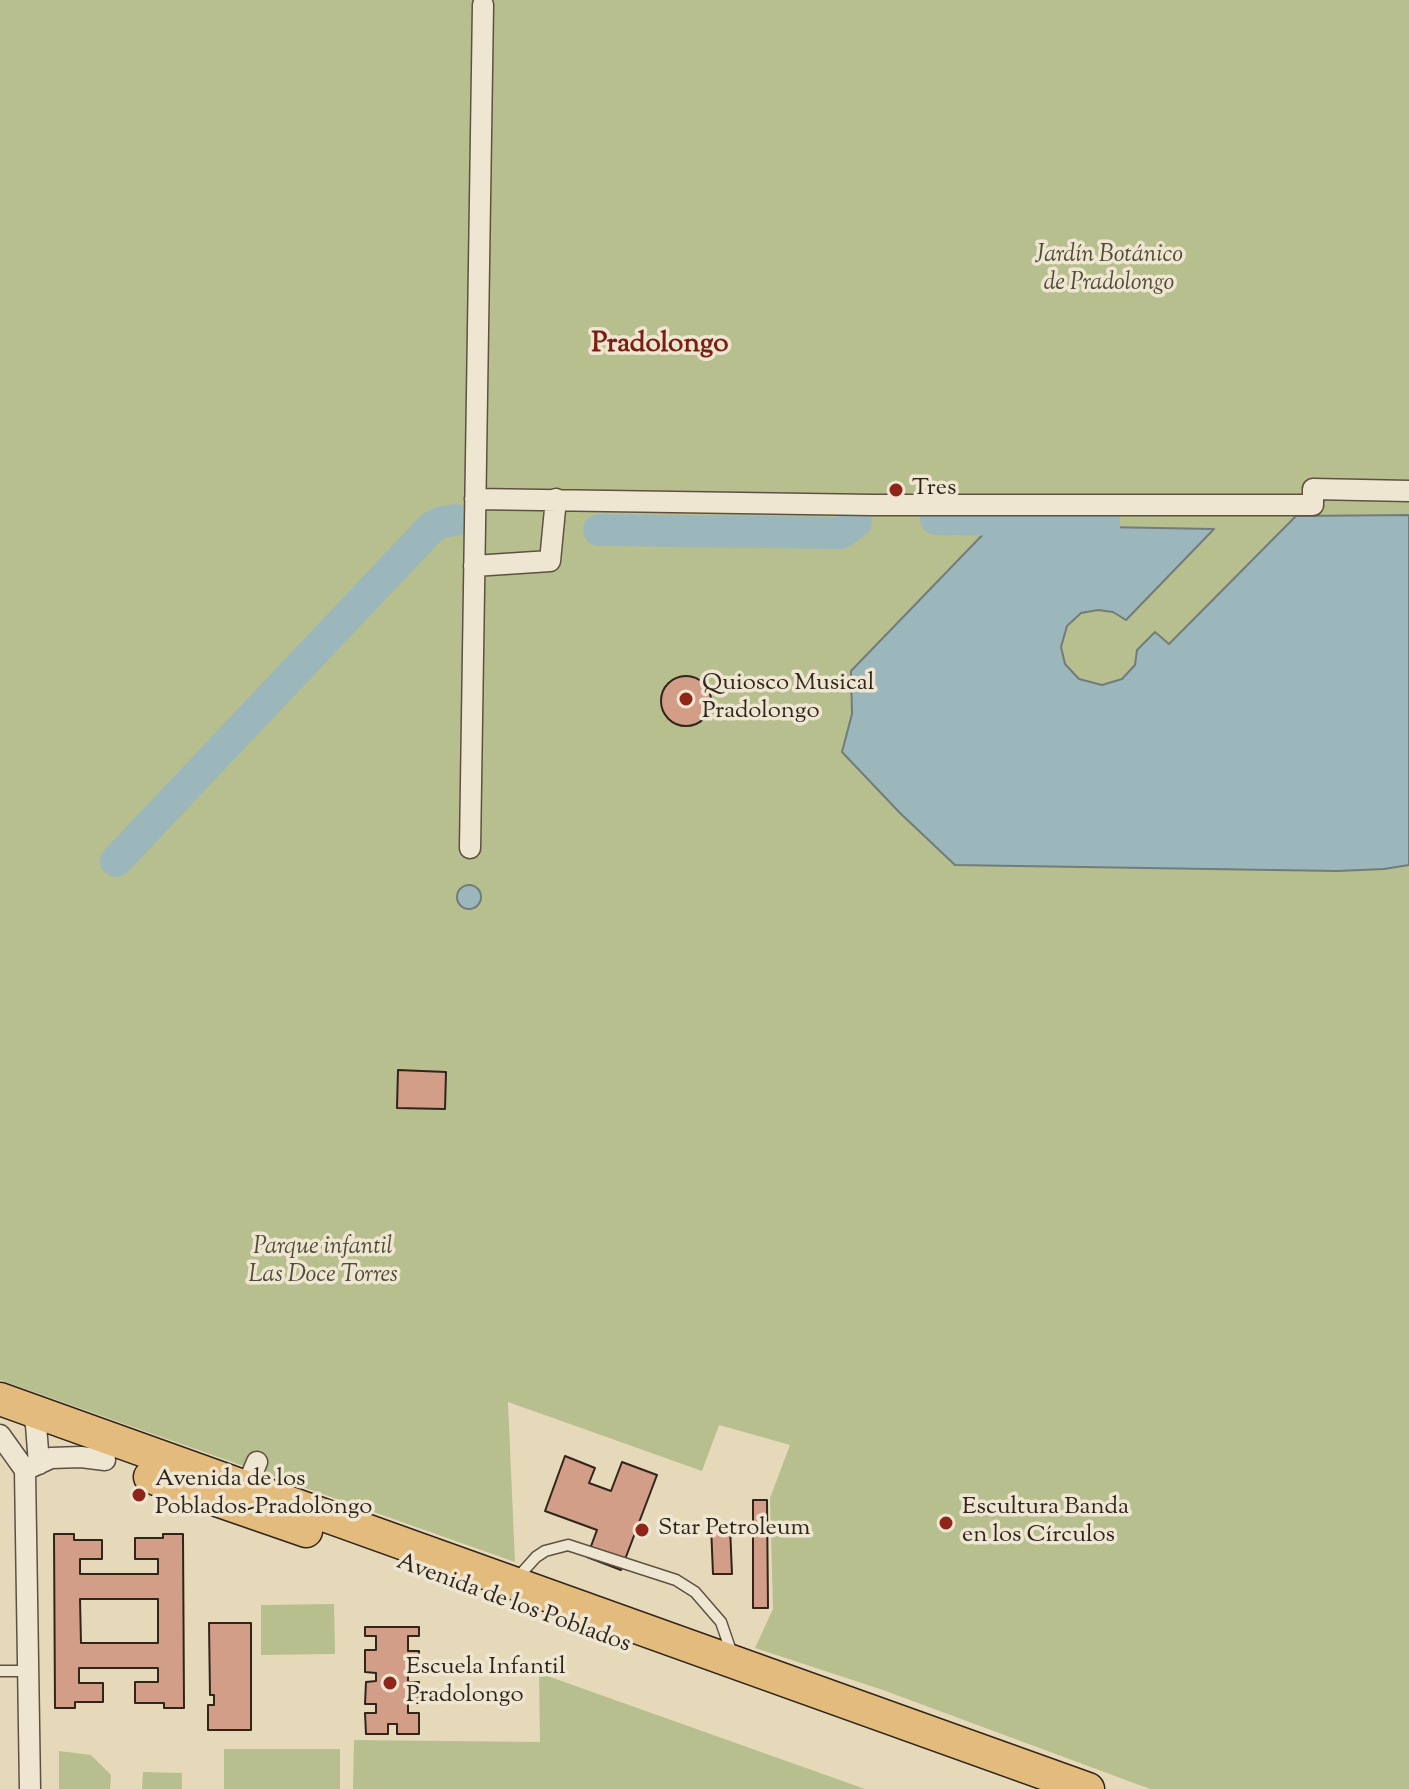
<!DOCTYPE html>
<html>
<head>
<meta charset="utf-8">
<style>
  body { margin:0 }
  canvas { display:block; background:#e6d9ba }
</style>
</head>
<body>
<canvas width="1409" height="1789"></canvas>
<script>
const ctx = document.querySelector('canvas').getContext('2d');
ctx.lineJoin = 'round';
function fillPath(path, color) { ctx.fillStyle = color; ctx.fill(path, 'evenodd'); }
const poly = rows => new Path2D(rows.map(r => 'M' + r).join(''));
function trace(path, color, width, dash) { ctx.strokeStyle = color; ctx.lineWidth = width; ctx.lineCap = dash ? 'butt' : 'round'; ctx.setLineDash(dash || []); ctx.stroke(path); }
function drawText(font, color, halo, rows, align = 'center') {
  ctx.font = font + ' "Sorts Mill Goudy",serif'; ctx.lineWidth = 7; ctx.setLineDash([]); ctx.textBaseline = 'middle'; ctx.strokeStyle = halo; ctx.fillStyle = color; for (const [text, x, y, turn = 0] of rows) {
    ctx.save(); ctx.translate(x, y); ctx.rotate((+turn || 0) * Math.PI / 180); ctx.textAlign = isNaN(turn) ? turn : align; if (halo) ctx.strokeText(text, 0, 0); ctx.fillText(text, 0, 0); ctx.restore();
  }
}
const green = poly([
  [0,0,1409,0,1409,1789,1150,1789,883,1690,755,1648,773,1609,770,1498,790,1445,719,1425,702,1471,508,1402,515,1562,0,1380],
  [334,1604,335,1654,261,1655,261,1605],
  [539,1673,865,1789,353,1789,354,1740,540,1742],
  [224,1749,340,1749,340,1789,224,1789],
  [59,1751,91,1755,111,1775,110,1789,59,1789],
  [143,1772,182,1773,182,1789,142,1789]
]);
const water = poly([
  [1409,515,1409,865,1384,869,1337,871,955,865,900,813,842,752,852,714,851,671,992,525,1214,529,1126,620,1113,612,1098,610,1081,613,1067,626,1061,647,1065,664,1079,679,1102,685,1122,679,1135,665,1137,650,1155,632,1169,644,1296,516,1409,515],
  '457 897a12 12 0 1 1 24 0a12 12 0 1 1-24 0Z'
]);
const river = poly([
  [936,519,1104,521,1104,527],
  [599,530,841,533,856,522],
  [116,861,432,527,442,522,456,520]
]);
const building = poly([
  '661 701a25 25 0 1 1 50 0a25 25 0 1 1-50 0Z',
  [398,1070,446,1072,445,1109,397,1108,398,1070],
  [565,1456,595,1468,589,1483,611,1491,622,1462,657,1475,621,1570,587,1557,597,1530,545,1511,565,1456],
  [753,1500,767,1500,768,1608,753,1608,753,1500],
  [711,1526,730,1526,732,1574,713,1574,711,1526],
  [54,1534,74,1534,74,1540,102,1540,102,1559,80,1559,80,1574,158,1574,158,1559,135,1559,135,1538,163,1538,163,1534,183,1534,184,1708,164,1708,164,1703,135,1703,135,1682,158,1682,158,1668,79,1668,79,1683,103,1683,103,1702,75,1702,75,1708,55,1708,54,1534],
  [80,1599,158,1599,158,1643,81,1643,80,1599],
  [209,1623,251,1623,251,1730,208,1730,208,1705,214,1705,214,1695,210,1695,209,1623],
  [365,1627,419,1627,419,1636,408,1636,408,1651,419,1651,419,1673,408,1672,408,1682,419,1682,419,1703,408,1703,408,1713,419,1713,419,1734,397,1734,397,1724,388,1724,388,1734,366,1734,365,1713,376,1713,376,1704,365,1704,366,1682,376,1681,376,1673,365,1672,365,1650,376,1650,376,1636,365,1636,365,1627]
]);
const lane = poly([
  [518,1577,536,1557,545,1551,568,1545,676,1580,695,1592,721,1622,732,1654],
  [0,1671,28,1671]
]);
const street = poly([
  [475,499,872,505,1313,505,1313,489,1409,491],
  [474,566,550,561,556,499],
  [470,848,483,5],
  [31,1410,36,1425,39,1464],
  [0,1435,25,1470,30,1789],
  [25,1470,51,1458,81,1457,105,1460],
  [247,1486,257,1462]
]);
const primary = poly([
  [0,1399,1088,1789],
  [150,1477,306,1531]
]);
const markers = [
  [896,490,8,"#8f2418"],
  [686,699,8,"#8f2418"],
  [139,1495,8,"#8f2418"],
  [946,1523,8,"#8f2418"],
  [642,1530,8,"#8f2418"],
  [390,1683,8,"#8f2418"]
];
const parkNames = [
  ["Jardín Botánico",1109,257],
  ["de Pradolongo",1109,285],
  ["Parque infantil",323,1249],
  ["Las Doce Torres",323,1277]
];
const poiNames = [
  ["Tres",912,490],
  ["Quiosco Musical",702,685],
  ["Pradolongo",702,713],
  ["Avenida de los",155,1481],
  ["Poblados-Pradolongo",155,1509],
  ["Escultura Banda",962,1509],
  ["en los Círculos",962,1537],
  ["Star Petroleum",658,1530],
  ["Escuela Infantil",406,1669],
  ["Pradolongo",406,1697]
];
const streetNames = [
  ["Avenida de los Poblados",513,1605,20]
];
const quarterNames = [
  ["Pradolongo",660,346]
];
fillPath(green, '#b7bf8e');
fillPath(water, '#9cb7bb');
trace(water, '#717c7b', 2);
trace(river, '#9cb7bb', 32);
fillPath(building, '#d39e88');
trace(building, '#30241b', 2);
trace(lane, '#5e5143', 13);
trace(street, '#5e5143', 23);
trace(primary, '#30241b', 35);
trace(lane, '#efe6d2', 10);
trace(street, '#efe6d2', 20);
trace(primary, '#e3bc7d', 32);
for (const [x, y, r, color] of markers) { const dot = new Path2D(); dot.arc(x, y, r, 0, 2 * Math.PI); ctx.fillStyle = color; ctx.fill(dot); trace(dot, '#efe6d2', 3); }
drawText('italic 24px', '#524b38', '#efe6d2', parkNames);
drawText('24px', '#30241b', '#efe6d2', poiNames, 'left');
drawText('24px', '#30241b', '#efe6d2', streetNames);
drawText('bold 28px', '#7a1f14', '#efe6d2', quarterNames);
</script>
</body>
</html>
